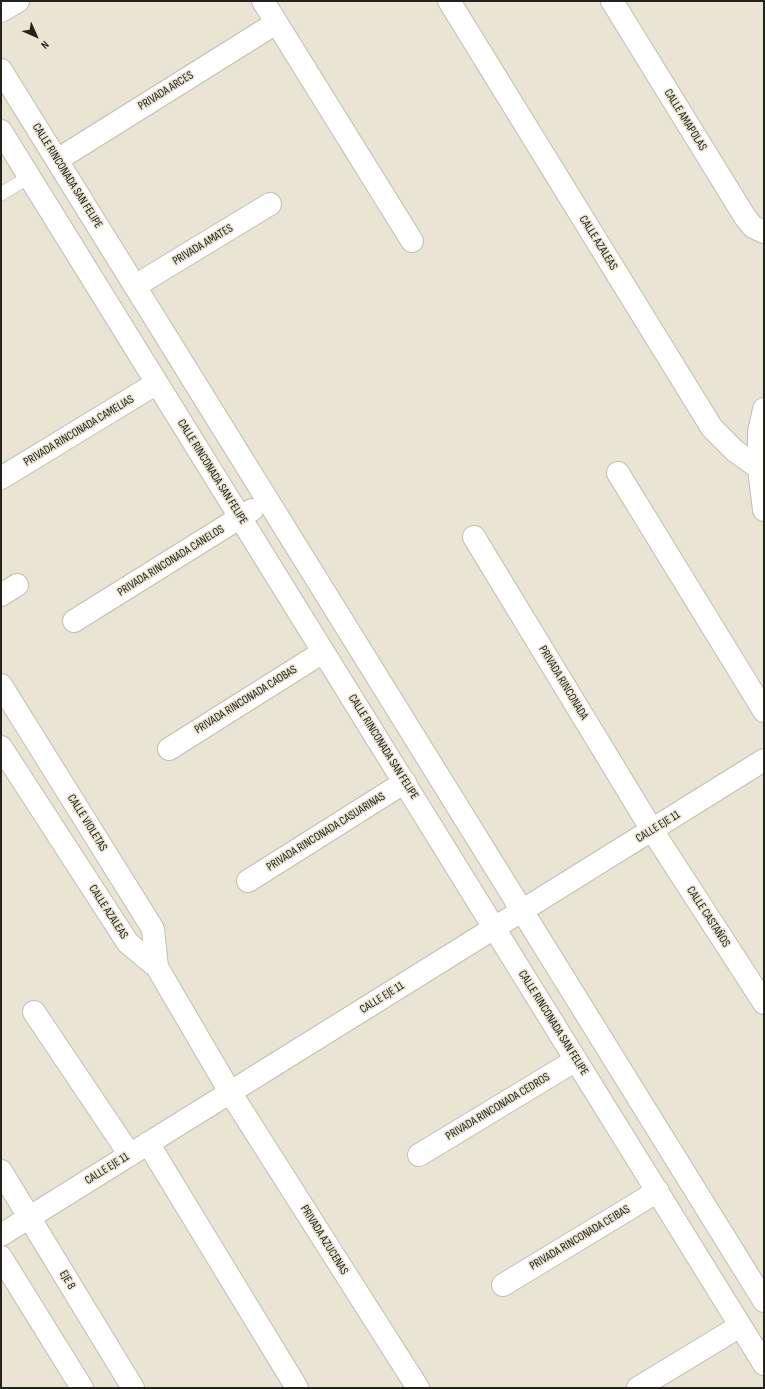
<!DOCTYPE html>
<html>
<head>
<meta charset="utf-8">
<style>
  body { margin:0 }
  #map { position:relative; width:765px; height:1389px; overflow:hidden; background:#eae4d4; font-family:"Sofia Sans Condensed",sans-serif }
  canvas { display:block }
  .frame { position:absolute; inset:0; border:2px solid #24221c; pointer-events:none }
  .north { position:absolute; left:16px; top:16px; width:40px; height:40px; -webkit-text-stroke:3px #eae4d4; paint-order:stroke; rotate:135deg; font-size:11px; font-weight:700; line-height:16px; text-align:center; color:#24221c }
  .north::after { content:''; display:block; margin:auto; width:14px; height:18px; background:#24221c; clip-path:polygon(50% 0,100% 100%,50% 72%,0 100%) }
</style>
</head>
<body>
<div id="map">
<canvas width="765" height="1389"></canvas>
<div class="frame"></div>
<div class="north">N</div>
</div>
<script>
const ctx = document.querySelector('canvas').getContext('2d');
ctx.lineJoin = 'round';
const poly = rows => new Path2D(rows.map(r => 'M' + r).join(''));
function trace(path, color, width, dash) { ctx.strokeStyle = color; ctx.lineWidth = width; ctx.lineCap = dash ? 'butt' : 'round'; ctx.setLineDash(dash || []); ctx.stroke(path); }
function drawText(font, color, halo, rows, align = 'center') {
  ctx.font = font + ' "Sofia Sans Condensed",sans-serif'; ctx.lineWidth = 3; ctx.setLineDash([]); ctx.textBaseline = 'middle'; ctx.strokeStyle = halo; ctx.fillStyle = color; for (const [text, x, y, turn = 0] of rows) {
    ctx.save(); ctx.translate(x, y); ctx.rotate((+turn || 0) * Math.PI / 180); ctx.textAlign = isNaN(turn) ? turn : align; if (halo) ctx.strokeText(text, 0, 0); ctx.fillText(text, 0, 0); ctx.restore();
  }
}
const lane = poly([
  [1,194,29,177]
]);
const street = poly([
  [263,1,412,241],
  [449,1,712,428,735,451,759,468,764,469],
  [612,1,745,217,753,227,764,232],
  [1,11,18,1],
  [1,70,764,1301],
  [1,131,764,1364],
  [57,160,276,23],
  [135,286,270,204],
  [618,473,764,711],
  [1,478,157,383],
  [474,537,652,830,764,1003],
  [1,595,17,585],
  [74,621,252,510],
  [1,685,153,929,157,967],
  [1,747,128,943,157,967,230,1092,418,1388],
  [169,749,323,652],
  [248,881,405,782],
  [34,1012,130,1155],
  [148,1143,297,1388],
  [419,1155,576,1060],
  [1,1235,764,760],
  [503,1285,658,1191],
  [638,1388,740,1326]
]);
const secondary = poly([
  [764,409,759,432,759,468,764,510],
  [1,1171,133,1388],
  [1,1257,82,1388]
]);
const streetNames = [
  ["PRIVADA ARCES",166,91,-32],
  ["CALLE AMAPOLAS",685,120,58],
  ["CALLE RINCONADA SAN FELIPE",67,176,58],
  ["CALLE AZALEAS",598,243,58],
  ["PRIVADA AMATES",203,245,-31],
  ["PRIVADA RINCONADA CAMELIAS",79,431,-31],
  ["CALLE RINCONADA SAN FELIPE",212,472,58],
  ["PRIVADA RINCONADA CANELOS",171,561,-32],
  ["PRIVADA RINCONADA",563,683,59],
  ["PRIVADA RINCONADA CAOBAS",246,700,-32],
  ["CALLE RINCONADA SAN FELIPE",383,747,58],
  ["CALLE VIOLETAS",87,823,58],
  ["CALLE EJE 11",658,827,-32],
  ["PRIVADA RINCONADA CASUARINAS",326,832,-32],
  ["CALLE AZALEAS",108,912,57],
  ["CALLE CASTAÑOS",708,917,57],
  ["CALLE EJE 11",382,998,-32],
  ["CALLE RINCONADA SAN FELIPE",553,1023,58],
  ["PRIVADA RINCONADA CEDROS",498,1107,-31],
  ["CALLE EJE 11",107,1169,-32],
  ["PRIVADA RINCONADA CEIBAS",580,1238,-31],
  ["PRIVADA AZUCENAS",324,1240,58],
  ["EJE 8",67,1280,59]
];
trace(lane, '#c3bdad', 14);
trace(street, '#c3bdad', 24);
trace(secondary, '#c3bdad', 24);
trace(lane, '#fff', 13);
trace(street, '#fff', 22);
trace(secondary, '#fff', 22);
drawText('12px', '#24221c', '#eae4d4', streetNames);
</script>
</body>
</html>
